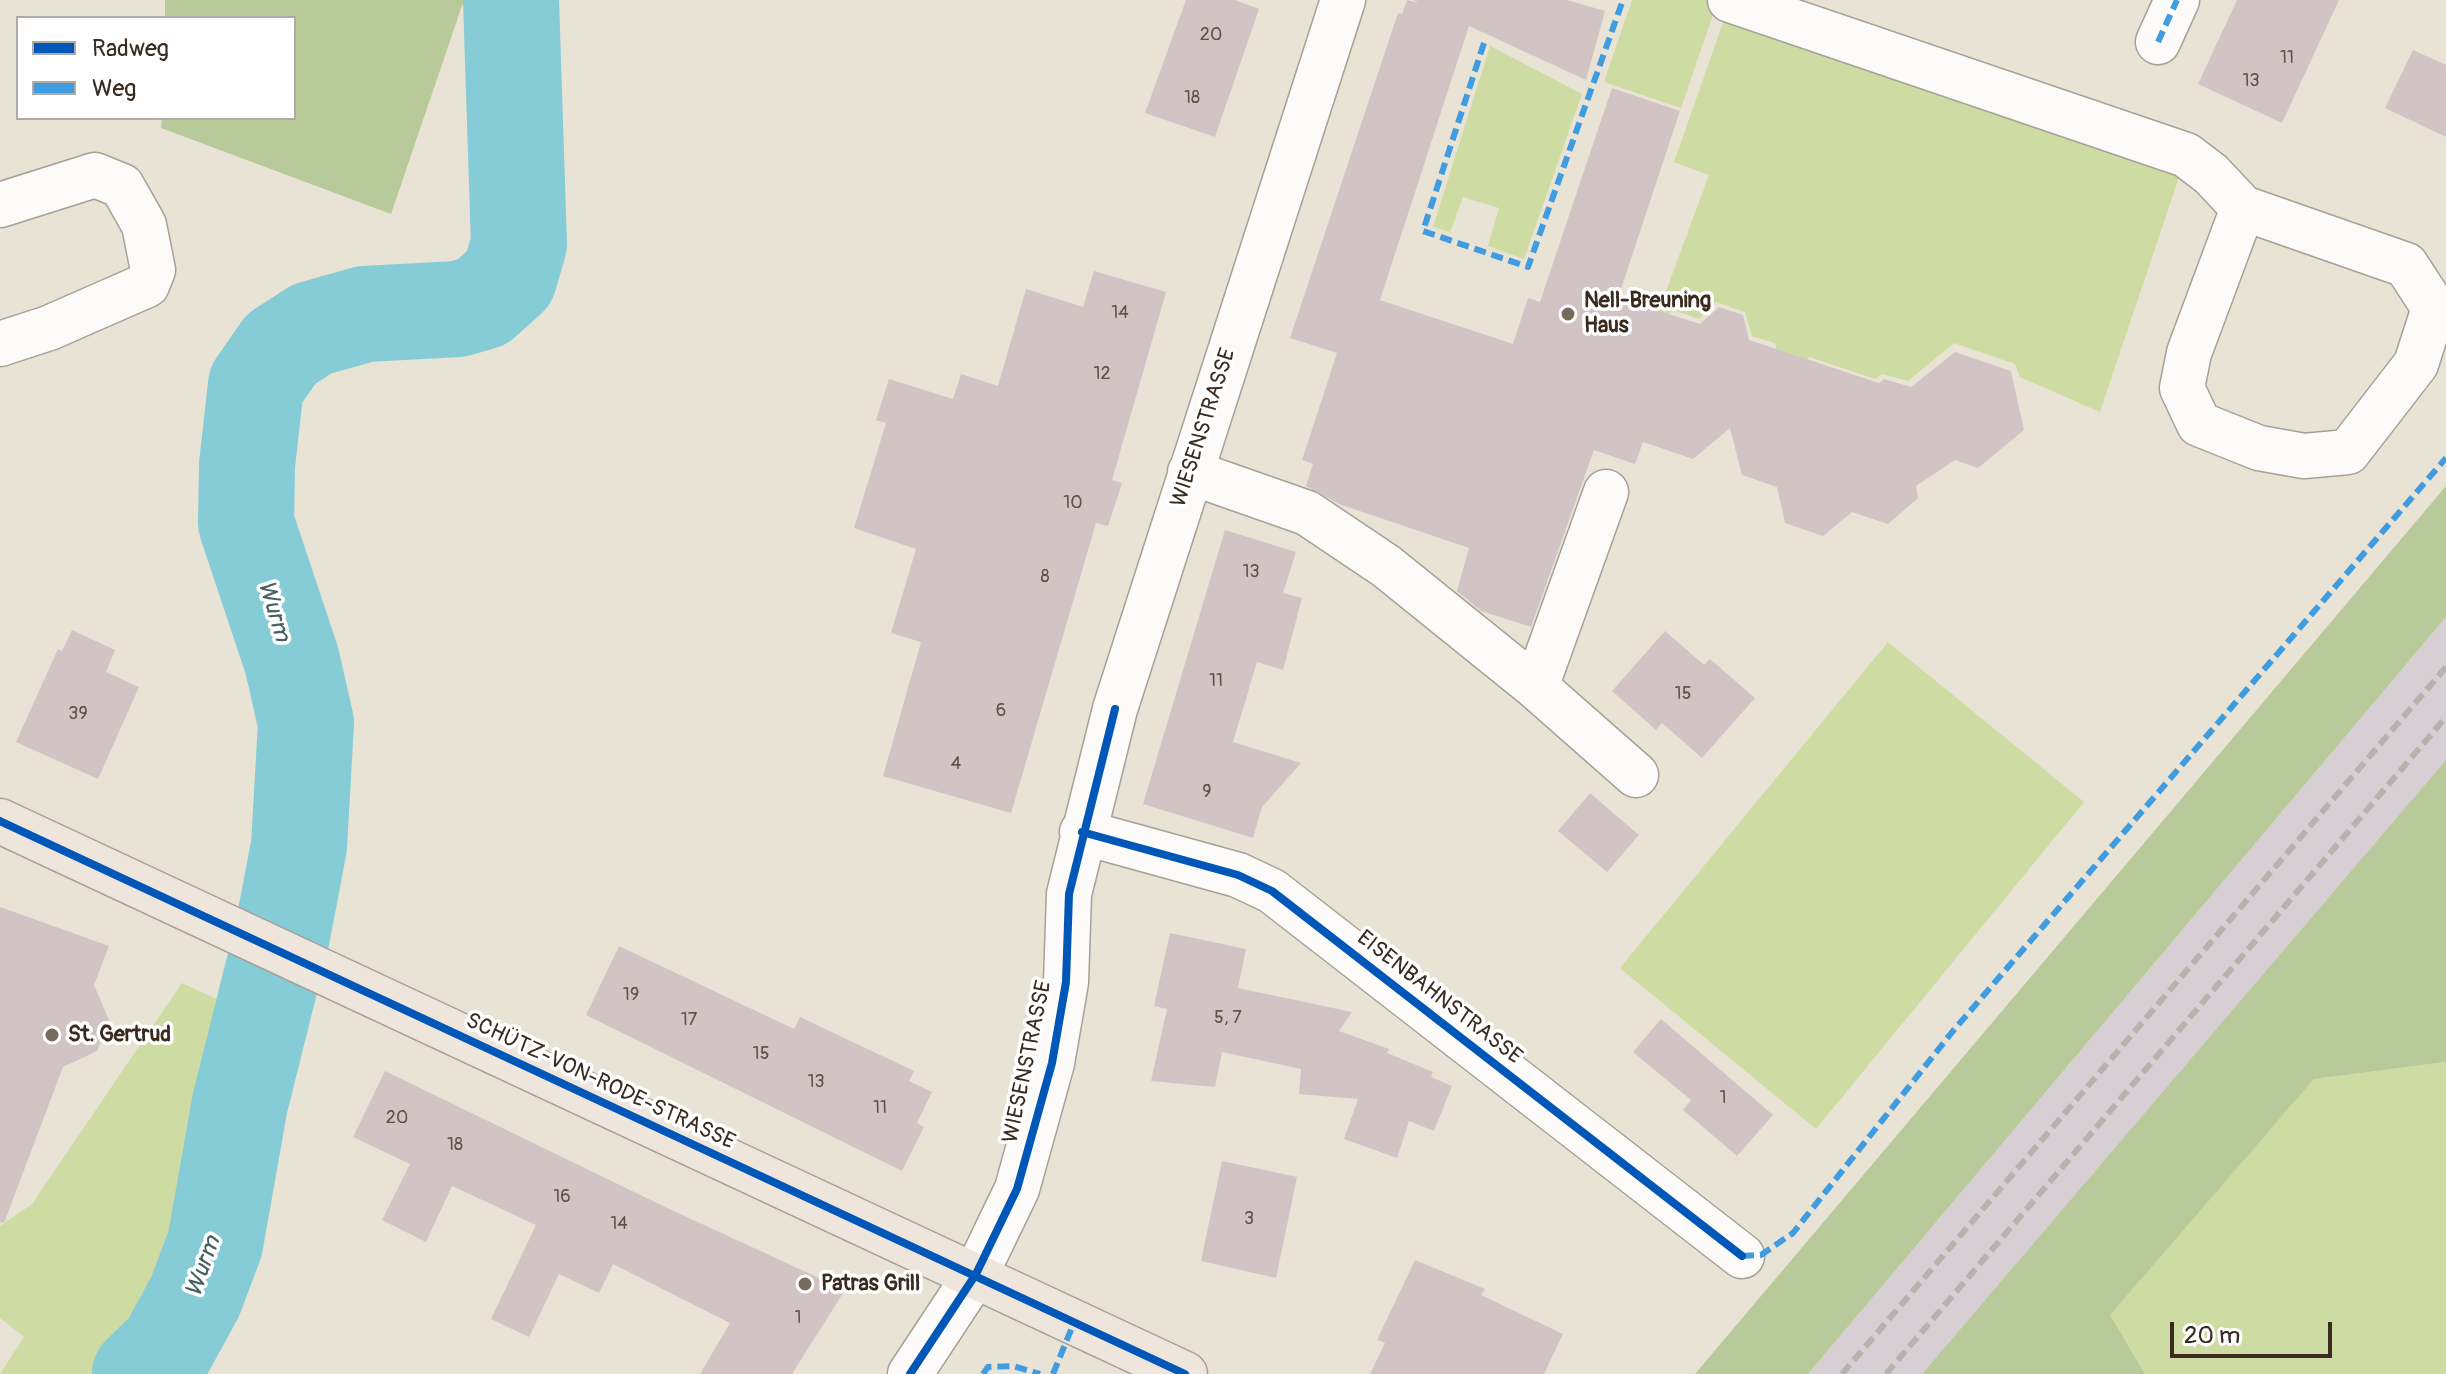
<!DOCTYPE html>
<html>
<head>
<meta charset="utf-8">
<style>
  body { margin:0 }
  #map { position:relative; width:2446px; height:1374px; overflow:hidden; background:#e8e3d4; font-family:Pangolin,sans-serif }
  canvas { display:block }
  .legend { position:absolute; left:16px; top:16px; width:280px; height:104px; box-sizing:border-box; background:#fff; border:2px solid #b1aaa5; margin:0; padding:10px 14px; list-style:none; font-size:24px; color:#3b2a1e }
  .legend li { display:flex; align-items:center; gap:16px; height:40px }
  .legend b { width:40px; border:2px solid #b1aaa5 }
  .scale { position:absolute; left:2170px; top:1322px; width:162px; height:36px; box-sizing:border-box; border:4px solid #3b2a1e; border-top:0; padding-left:10px; font-size:24px; line-height:28px; white-space:nowrap; color:#3b2a1e; -webkit-text-stroke:6px #fff; paint-order:stroke }
</style>
</head>
<body>
<div id="map">
<canvas width="2446" height="1374"></canvas>
<ul class="legend">
<li><b style="height:10px;background:#0057b8"></b>Radweg</li>
<li><b style="height:10px;background:#3f9ce0"></b>Weg</li>
</ul>
<div class="scale">20 m</div>
</div>
<script>
const ctx = document.querySelector('canvas').getContext('2d');
ctx.lineJoin = 'round';
function fillPath(path, color) { ctx.fillStyle = color; ctx.fill(path, 'evenodd'); }
const poly = rows => new Path2D(rows.map(r => 'M' + r).join(''));
function trace(path, color, width, dash) { ctx.strokeStyle = color; ctx.lineWidth = width; ctx.lineCap = dash ? 'butt' : 'round'; ctx.setLineDash(dash || []); ctx.stroke(path); }
function drawText(font, color, halo, rows, align = 'center') {
  ctx.font = font + ' Pangolin,sans-serif'; ctx.lineWidth = 7; ctx.setLineDash([]); ctx.textBaseline = 'middle'; ctx.strokeStyle = halo; ctx.fillStyle = color; for (const [text, x, y, turn = 0] of rows) {
    ctx.save(); ctx.translate(x, y); ctx.rotate((+turn || 0) * Math.PI / 180); ctx.textAlign = isNaN(turn) ? turn : align; if (halo) ctx.strokeText(text, 0, 0); ctx.fillText(text, 0, 0); ctx.restore();
  }
}
const industrial = poly([
  [2446,617,2446,760,2361,861,1922,1374,1808,1374]
]);
const green = poly([
  [1632,0,1707,0,1717,3,1681,108,1604,82],
  [1724,20,2179,177,2100,412,2020,377,2015,364,1954,343,1908,381,1882,374,1875,379,1809,357,1791,374,1782,369,1775,343,1752,336,1745,312,1716,302,1699,319,1673,310,1652,329,1709,175,1674,162],
  [1490,46,1582,94,1524,259,1488,246,1499,208,1463,197,1450,232,1433,227],
  [1888,642,2084,802,1816,1129,1620,968],
  [182,983,302,1039,264,1187,255,1255,224,1318,178,1374,0,1374,24,1337,0,1318,0,1226,32,1204],
  [2446,1062,2446,1374,2145,1374,2109,1315,2314,1079]
]);
const forest = poly([
  [165,0,464,0,391,214,161,128,162,118,294,118,294,18,165,18],
  [2446,486,2446,617,1808,1374,1695,1374],
  [2446,760,2446,1062,2314,1079,2110,1315,2145,1374,1922,1374]
]);
const river = poly([
  [140,1374,167,1348,195,1297,215,1244,240,1103,282,935,299,846,306,723,292,661,246,523,247,465,256,385,281,349,312,329,365,314,458,309,482,302,509,278,519,244,511,0]
]);
const building = poly([
  [1186,0,1235,0,1259,9,1215,137,1145,113],
  [1407,0,1419,3,1413,0,1567,0,1605,11,1586,80,1469,26,1380,300,1513,344,1528,298,1540,302,1612,88,1680,111,1618,298,1700,324,1719,307,1743,315,1749,340,1879,383,1884,379,1911,387,1955,352,2011,371,2024,430,1978,468,1955,460,1916,486,1918,498,1888,524,1852,512,1823,536,1785,523,1777,487,1742,475,1730,428,1693,459,1643,442,1635,464,1594,450,1531,627,1481,611,1457,591,1469,548,1339,504,1306,486,1313,464,1302,460,1337,353,1290,338,1398,13,1402,14],
  [2237,0,2339,0,2282,123,2198,84],
  [2413,50,2446,65,2446,137,2385,108],
  [1094,271,1166,292,1112,480,1122,483,1108,526,1096,523,1011,813,883,776,921,642,891,633,916,549,854,528,886,423,876,420,889,379,953,399,961,374,998,386,1026,289,1083,307],
  [1225,530,1296,552,1283,593,1302,598,1283,670,1257,662,1233,742,1301,763,1262,807,1253,838,1143,804],
  [72,630,115,650,106,672,139,687,98,779,16,742,58,649,62,651],
  [1665,631,1704,665,1710,659,1755,698,1702,758,1662,723,1656,730,1612,691],
  [1590,793,1639,835,1607,872,1558,831],
  [0,907,109,946,94,985,109,1020,97,1051,63,1067,4,1223,0,1222],
  [1170,933,1246,949,1238,988,1352,1012,1339,1031,1389,1049,1387,1053,1433,1072,1431,1077,1452,1086,1434,1131,1409,1121,1397,1158,1344,1139,1358,1099,1299,1094,1301,1069,1222,1052,1215,1087,1151,1081,1167,1009,1154,1006],
  [619,946,794,1029,800,1017,914,1071,909,1081,932,1092,917,1123,924,1127,902,1171,586,1015],
  [1661,1019,1773,1115,1737,1156,1683,1110,1691,1100,1633,1052],
  [385,1071,663,1206,845,1290,792,1374,700,1374,730,1323,613,1264,599,1293,559,1274,529,1337,491,1319,536,1225,452,1186,426,1242,382,1220,410,1164,353,1137],
  [1222,1161,1297,1177,1276,1278,1201,1261],
  [1415,1260,1485,1289,1481,1295,1563,1334,1544,1374,1370,1374,1385,1343,1377,1340]
]);
const minor = poly([
  [1730,0,2186,155,2211,174,2243,208,2406,265,2434,308,2416,364,2348,452,2304,456,2259,448,2199,424,2182,388,2189,353,2243,208],
  [2158,42,2177,0],
  [0,205,95,175,122,186,144,225,153,270,147,285,49,328,0,344],
  [1190,472,1307,513,1386,566,1536,687,1636,775],
  [1536,687,1606,492],
  [1082,832,1238,875,1272,891,1742,1256],
  [910,1374,976,1274,1017,1189,1052,1063,1066,982,1069,894,1115,709,1343,0]
]);
const major = poly([
  [0,821,1185,1374]
]);
const rail = poly([
  [1842,1374,2446,667],
  [1886,1374,2446,717]
]);
const quiet = poly([
  [2158,42,2177,0],
  [1484,43,1423,231,1528,267,1623,0],
  [1742,1256,1761,1255,1793,1233,1953,1031,2446,458],
  [983,1374,988,1367,1013,1366,1040,1374],
  [1053,1374,1075,1320]
]);
const cycleway = poly([
  [0,821,1185,1374],
  [1082,832,1238,875,1272,891,1742,1256],
  [910,1374,976,1274,1017,1189,1052,1063,1066,982,1069,894,1115,709]
]);
const markers = [
  [1568,314,8,"#786b5e"],
  [52,1035,8,"#786b5e"],
  [805,1284,8,"#786b5e"]
];
const numberNames = [
  ["20",1211,35],
  ["11",2287,58],
  ["13",2251,81],
  ["18",1192,98],
  ["14",1120,313],
  ["12",1102,374],
  ["10",1073,503],
  ["13",1251,572],
  ["8",1045,577],
  ["11",1216,681],
  ["15",1683,694],
  ["6",1001,711],
  ["39",78,714],
  ["4",956,764],
  ["9",1207,792],
  ["19",631,995],
  ["5, 7",1228,1018],
  ["17",689,1020],
  ["15",761,1054],
  ["13",816,1082],
  ["1",1723,1098],
  ["11",880,1108],
  ["20",397,1118],
  ["18",455,1145],
  ["16",562,1197],
  ["3",1249,1219],
  ["14",619,1224],
  ["1",798,1318]
];
const poiNames = [
  ["Nell-Breuning",1584,301],
  ["Haus",1584,326],
  ["St. Gertrud",68,1035],
  ["Patras Grill",821,1284]
];
const streetNames = [
  ["WIESENSTRASSE",1204,428,-72],
  ["EISENBAHNSTRASSE",1439,998,38],
  ["WIESENSTRASSE",1028,1062,-78],
  ["SCHÜTZ-VON-RODE-STRASSE",600,1082,25]
];
const waterNames = [
  ["Wurm",273,611,73],
  ["Wurm",204,1267,-71]
];
fillPath(industrial, '#d8cfd5');
fillPath(green, '#cedba2');
fillPath(forest, '#b9ca9a');
trace(river, '#85ccd6', 96);
fillPath(building, '#d2c4c5');
trace(minor, '#a6a197', 47);
trace(major, '#a6a197', 47);
trace(minor, '#fcfbf9', 44);
trace(major, '#eee6dd', 44);
trace(rail, '#b6b3af', 6, [12, 6]);
trace(quiet, '#3f9ce0', 6, [12, 6]);
trace(cycleway, '#0057b8', 8);
for (const [x, y, r, color] of markers) { const dot = new Path2D(); dot.arc(x, y, r, 0, 2 * Math.PI); ctx.fillStyle = color; ctx.fill(dot); trace(dot, '#fff', 3); }
drawText('18px', '#615048', null, numberNames);
drawText('bold 22px', '#3b2a1e', '#fff', poiNames, 'left');
drawText('22px', '#3b2a1e', '#fff', streetNames);
drawText('italic 24px', '#465f5f', '#fff', waterNames);
</script>
</body>
</html>
